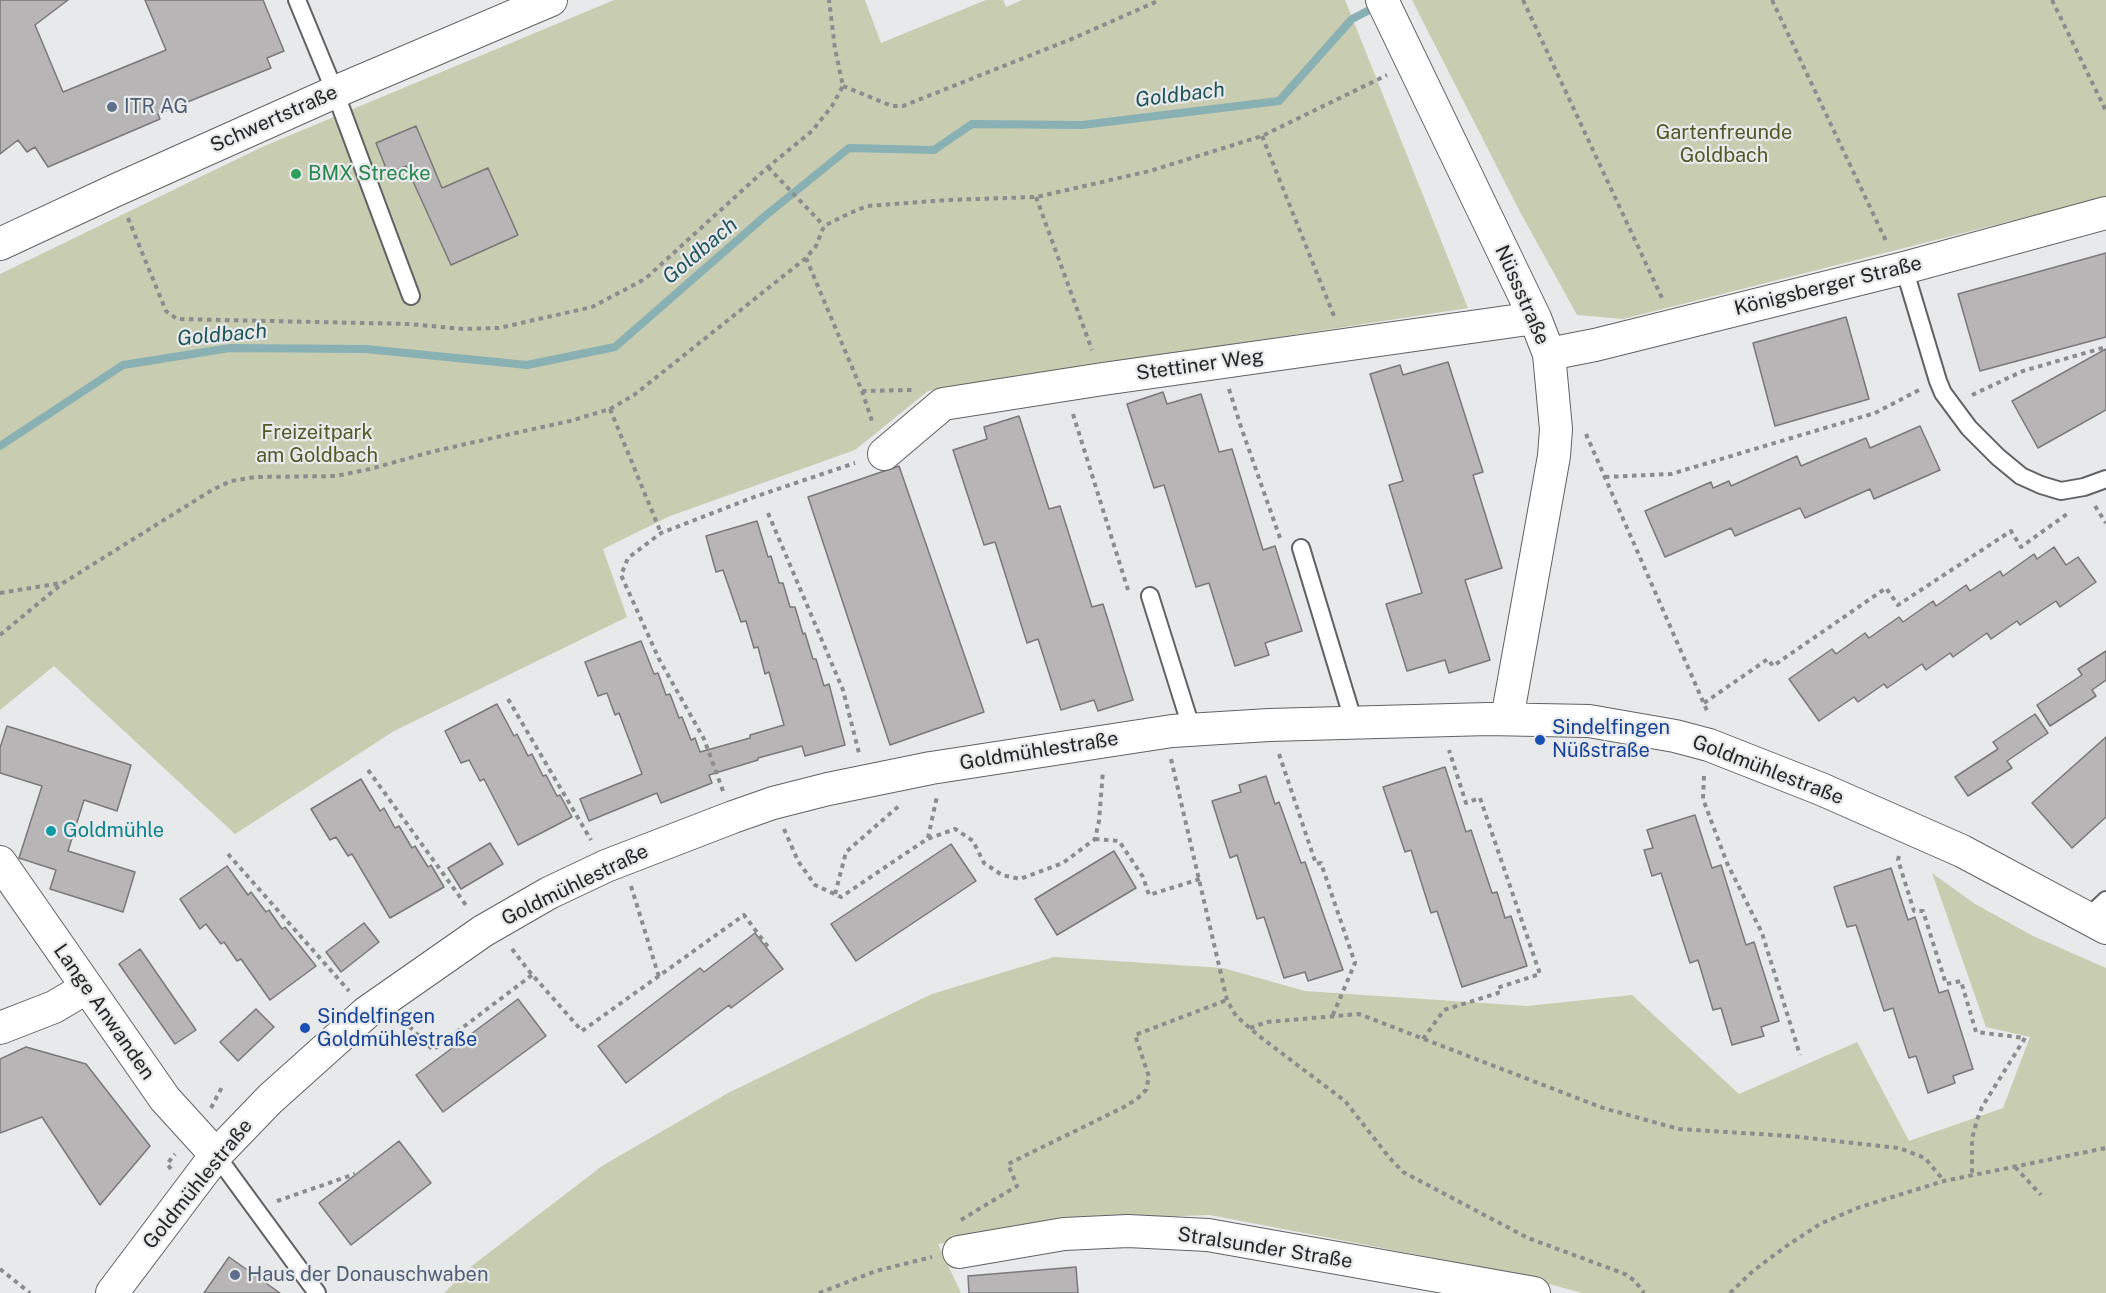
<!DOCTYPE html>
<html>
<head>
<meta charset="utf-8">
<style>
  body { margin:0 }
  canvas { display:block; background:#e8e9ea }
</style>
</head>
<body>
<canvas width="2106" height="1293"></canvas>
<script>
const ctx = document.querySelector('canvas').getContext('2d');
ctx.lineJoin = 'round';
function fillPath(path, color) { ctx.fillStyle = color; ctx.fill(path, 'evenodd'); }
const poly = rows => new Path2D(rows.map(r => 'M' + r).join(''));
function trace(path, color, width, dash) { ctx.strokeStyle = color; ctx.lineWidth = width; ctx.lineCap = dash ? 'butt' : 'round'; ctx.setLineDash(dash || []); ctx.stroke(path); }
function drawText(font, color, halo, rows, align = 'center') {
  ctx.font = font + ' "Public Sans",sans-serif'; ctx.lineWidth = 4.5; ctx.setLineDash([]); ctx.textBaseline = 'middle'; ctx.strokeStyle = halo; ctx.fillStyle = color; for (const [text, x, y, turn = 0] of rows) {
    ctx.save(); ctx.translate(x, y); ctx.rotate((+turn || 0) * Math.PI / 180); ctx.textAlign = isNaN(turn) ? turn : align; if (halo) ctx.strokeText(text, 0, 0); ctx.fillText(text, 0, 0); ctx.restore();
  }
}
const green = poly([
  [614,0,865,0,881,43,986,0,1003,0,1006,7,1022,0,1345,0,1468,308,928,391,855,450,670,516,603,549,627,617,394,731,235,834,54,666,0,710,0,274,262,147],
  [1412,0,2106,0,2106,197,1623,319,1577,315,1519,210],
  [1932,873,1975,904,2033,936,2106,968,2106,1293,1582,1293,1502,1271,1210,1215,1094,1219,938,1244,961,1293,444,1293,473,1265,602,1166,728,1093,932,994,1054,957,1223,968,1305,991,1527,1006,1632,995,1739,1094,1857,1042,1909,1141,2003,1108,2030,1037,1986,1027]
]);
const stream = poly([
  [0,446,123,365,230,348,366,349,527,365,615,347,765,216,849,148,934,150,972,124,1082,125,1279,101,1352,19,1377,6]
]);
const building = poly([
  [0,0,68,0,35,25,63,92,166,50,145,0,263,0,284,51,267,58,271,68,158,114,160,119,48,167,35,147,27,152,18,140,0,154,0,0],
  [416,126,442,188,488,168,518,235,451,265,406,166,388,173,376,143,416,126],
  [2106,253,2106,337,1980,371,1958,294,2106,253],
  [1846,317,1869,399,1775,426,1753,343,1846,317],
  [2106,349,2106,410,2038,448,2012,401,2106,349],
  [1448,362,1483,472,1473,475,1502,568,1465,580,1490,660,1449,673,1445,660,1407,671,1386,604,1422,593,1389,485,1403,481,1370,374,1400,365,1403,375,1448,362],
  [1163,392,1167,404,1201,394,1219,452,1232,449,1263,550,1275,546,1302,631,1265,643,1269,655,1235,666,1209,583,1196,587,1164,485,1154,488,1127,404,1163,392],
  [1019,416,1049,509,1060,506,1092,607,1103,604,1133,700,1098,711,1094,700,1061,710,1038,639,1027,643,995,542,984,545,953,450,987,439,984,427,1019,416],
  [1920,426,1940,470,1874,499,1870,489,1805,518,1800,508,1735,536,1731,528,1665,557,1645,511,1711,482,1713,488,1729,481,1731,486,1797,456,1801,466,1866,438,1870,448,1920,426],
  [899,466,984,712,890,745,808,497,899,466],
  [757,521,768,557,771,556,779,583,783,583,790,607,795,607,803,634,805,633,813,659,816,659,824,686,829,684,845,745,805,756,802,746,758,758,758,760,709,775,712,783,661,803,657,793,589,821,580,799,642,774,619,713,615,715,607,693,598,696,585,662,641,641,654,674,658,673,666,695,670,694,679,718,682,717,691,740,695,738,700,752,750,738,750,735,784,725,769,672,765,674,758,647,754,648,746,621,741,622,723,570,716,572,706,536,757,521],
  [2054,547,2066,565,2078,557,2096,582,2060,607,2056,601,2020,625,2017,621,1991,639,1987,633,1953,657,1950,653,1926,670,1922,664,1887,688,1884,684,1858,702,1854,697,1819,721,1789,679,1832,649,1836,654,1865,633,1869,638,1899,617,1903,622,1933,601,1936,606,1966,585,1970,591,2000,571,2003,576,2034,554,2037,559,2054,547],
  [2106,651,2106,680,2092,690,2096,696,2050,726,2037,705,2082,675,2078,669,2106,651],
  [497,704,514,736,517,734,528,756,532,754,543,776,546,775,557,796,560,795,572,817,518,845,484,779,480,781,469,760,461,763,445,731,497,704],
  [2035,714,2048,733,2007,761,2012,768,1968,796,1955,777,1998,749,1993,742,2035,714],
  [7,726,131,765,117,811,84,800,68,851,135,872,123,912,50,889,56,870,19,858,42,786,0,773,0,748,7,726],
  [2106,737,2106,817,2072,848,2032,803,2106,737],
  [1445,767,1466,832,1471,830,1492,893,1497,892,1505,918,1511,916,1527,966,1462,987,1437,911,1431,913,1411,850,1405,852,1383,787,1445,767],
  [1266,776,1275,804,1279,802,1301,863,1305,862,1343,970,1308,981,1305,972,1284,978,1264,917,1257,919,1237,855,1230,858,1212,801,1241,792,1239,785,1266,776],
  [361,779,380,811,384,808,395,828,399,826,412,848,415,846,428,867,431,865,444,887,390,918,352,854,348,856,336,837,330,840,311,809,361,779],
  [1695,815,1712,868,1721,865,1746,945,1754,942,1779,1021,1761,1027,1764,1036,1732,1045,1721,1008,1713,1010,1698,960,1690,963,1661,873,1652,876,1644,850,1653,848,1647,830,1695,815],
  [490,843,503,864,461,889,448,868,490,843],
  [951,844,976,881,856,961,831,924,951,844],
  [1114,851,1136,888,1057,935,1035,899,1114,851],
  [227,866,248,895,251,892,266,912,269,910,282,929,285,927,316,966,270,1000,241,959,237,961,224,942,221,944,206,924,200,929,180,899,227,866],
  [1891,868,1908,920,1915,917,1939,993,1948,990,1973,1069,1953,1076,1955,1083,1928,1093,1916,1056,1909,1058,1893,1008,1884,1011,1856,925,1847,927,1834,887,1891,868],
  [364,923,379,942,341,972,326,952,364,923],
  [755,933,783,969,731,1008,729,1005,626,1083,598,1046,700,968,704,972,755,933],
  [140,949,196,1030,175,1044,119,964,140,949],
  [518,999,546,1036,443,1112,416,1075,518,999],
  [256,1009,274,1027,238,1061,220,1042,256,1009],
  [26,1047,86,1064,150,1146,100,1205,42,1117,0,1133,0,1059,26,1047],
  [399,1141,431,1183,351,1245,319,1203,399,1141],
  [229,1257,280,1293,204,1293,229,1257],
  [1076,1267,1078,1293,969,1293,968,1276,1076,1267]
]);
const path = poly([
  [1523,0,1662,298],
  [1772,0,1887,243],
  [2052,0,2106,111],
  [843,86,892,106,903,106,1074,38,1160,0],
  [1262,136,1334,316],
  [768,167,824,226],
  [1036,197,1092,350],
  [128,218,166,311,177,319,409,324,463,329,499,328,592,307,645,279,768,167,812,131,832,106,843,86,835,49,829,0],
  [806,258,862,391,873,424],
  [1229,389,1241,427,1280,538],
  [862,391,912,390],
  [1972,395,2023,371,2106,347],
  [610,409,661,533],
  [1073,414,1128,590],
  [1586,434,1708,713],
  [1605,477,1671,474,1875,413,1919,390],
  [2095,506,2106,523],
  [768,513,843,690,859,753],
  [0,593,61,583],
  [0,635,63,583,212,490,231,481,256,477,336,476,370,469,431,452,497,437,570,421,610,409,634,395,806,258,816,246,824,226,850,213,867,206,948,200,1036,197,1150,171,1262,136,1387,75],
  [508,699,591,840],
  [1704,703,1768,659,1773,666,1886,588,1898,605,2011,531,2021,547,2067,514],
  [1279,754,1316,864,1321,863,1355,963,1332,1017],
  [1171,759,1227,1000,1236,1016,1259,1036,1345,1101,1388,1156,1403,1172,1528,1238,1625,1274,1635,1281,1644,1293],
  [368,770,468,908],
  [1704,776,1703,799,1727,863,1762,933,1800,1055],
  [723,791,704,739,659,659,621,575,628,558,661,533,754,497,855,463],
  [784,829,798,861,815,885,841,897,927,839,955,829,973,841,984,863,1002,875,1020,879,1063,863,1095,839,1099,821,1103,771],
  [928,838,937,796],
  [1095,839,1119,841,1143,877,1149,895,1200,879],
  [228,854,349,991],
  [1899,856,1898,860,1914,911,1923,911,1946,984,1961,981,1976,1032,2025,1038,1982,1107,1977,1120,1972,1139,1972,1175],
  [631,886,659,977],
  [835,894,846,852,900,805],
  [512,949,528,970,582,1031,744,915,768,947],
  [403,1020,433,1050,532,975],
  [1250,1028,1267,1022,1359,1014,1603,1108,1679,1129,1790,1136,1899,1148,1925,1158,1944,1181],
  [1423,1039,1444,1010,1498,993,1497,988,1540,974,1480,798,1466,803,1449,750],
  [211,1108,222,1087],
  [2015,1167,2041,1195],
  [171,1169,167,1164,175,1154],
  [277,1201,355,1174],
  [961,1220,1017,1186,1008,1164,1124,1107,1137,1099,1146,1090,1149,1077,1135,1035,1227,1000],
  [0,1269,30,1293],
  [819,1293,876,1271,932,1257],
  [1730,1293,1753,1271,1785,1247,1820,1224,1860,1207,1944,1181,2106,1148]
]);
const lane = poly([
  [297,0,335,92,411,296],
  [1904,268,1938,381,1943,393,1969,428,1998,457,2021,476,2041,485,2061,491,2084,487,2106,479],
  [1301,548,1354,723],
  [1150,596,1192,730],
  [2088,917,2106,900],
  [216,1155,317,1293]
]);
const street = poly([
  [1382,0,1535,318,1549,354,1556,429,1554,456,1507,719],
  [0,244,116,190,335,92,551,0],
  [1549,354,1595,345,1904,268,2106,213],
  [884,454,943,404,1103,379,1535,318],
  [0,862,165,1099,216,1155],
  [0,1028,54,1007,86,988],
  [959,1252,1064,1234,1128,1231,1208,1235,1534,1293],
  [112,1293,216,1155,270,1099,367,1012,483,931,549,893,606,866,733,817,773,803,828,789,931,768,1172,731,1269,725,1488,719,1589,721,1675,736,1709,745,1821,789,1962,851,2106,928]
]);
const markers = [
  [112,107,6,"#5c6f8a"],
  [296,174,6,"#2e9e5b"],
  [1540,740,6,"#1a4fb4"],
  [51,831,6,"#0f9aa8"],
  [305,1028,6,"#1a4fb4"],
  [235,1275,6,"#5c6f8a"]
];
const serviceNames = [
  ["ITR AG",124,107],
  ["Haus der Donauschwaben",247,1275]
];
const streetNames = [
  ["Schwertstraße",274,119,-24],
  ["Königsberger Straße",1828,286,-14],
  ["Nüssstraße",1522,295,66],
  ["Stettiner Weg",1200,365,-8],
  ["Goldmühlestraße",1039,751,-9],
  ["Goldmühlestraße",1768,770,21],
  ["Goldmühlestraße",575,885,-26],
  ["Lange Anwanden",104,1012,55],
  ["Goldmühlestraße",198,1184,-51],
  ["Stralsunder Straße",1265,1248,9]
];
const parkNames = [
  ["Gartenfreunde",1724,133],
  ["Goldbach",1724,156],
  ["Freizeitpark",317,433],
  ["am Goldbach",317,456]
];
const leisureNames = [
  ["BMX Strecke",308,174]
];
const transitNames = [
  ["Sindelfingen",1552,728],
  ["Nüßstraße",1552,751],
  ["Sindelfingen",317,1017],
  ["Goldmühlestraße",317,1040]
];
const cultureNames = [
  ["Goldmühle",63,831]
];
const waterNames = [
  ["Goldbach",1180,95,-7],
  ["Goldbach",700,251,-40],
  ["Goldbach",222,335,-5]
];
fillPath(green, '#c8ccb0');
trace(stream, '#89b0b3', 8);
fillPath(building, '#b7b5b6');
trace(building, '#7a7879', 1.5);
trace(lane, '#616263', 20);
trace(street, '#616263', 34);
trace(path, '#8b8c8d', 4, [4.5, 4.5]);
trace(lane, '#fff', 16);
trace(street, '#fff', 32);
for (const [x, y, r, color] of markers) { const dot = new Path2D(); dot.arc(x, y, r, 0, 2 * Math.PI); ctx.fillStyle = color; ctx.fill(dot); trace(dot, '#e8e9ea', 2); }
drawText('20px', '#4e5e75', '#e8e9ea', serviceNames, 'left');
drawText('20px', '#242525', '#e8e9ea', streetNames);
drawText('20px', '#535826', '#e8e9ea', parkNames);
drawText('20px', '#27864d', '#e8e9ea', leisureNames, 'left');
drawText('20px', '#164399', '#e8e9ea', transitNames, 'left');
drawText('20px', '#0d838f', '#e8e9ea', cultureNames, 'left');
drawText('italic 21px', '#1d555a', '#e8e9ea', waterNames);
</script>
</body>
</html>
